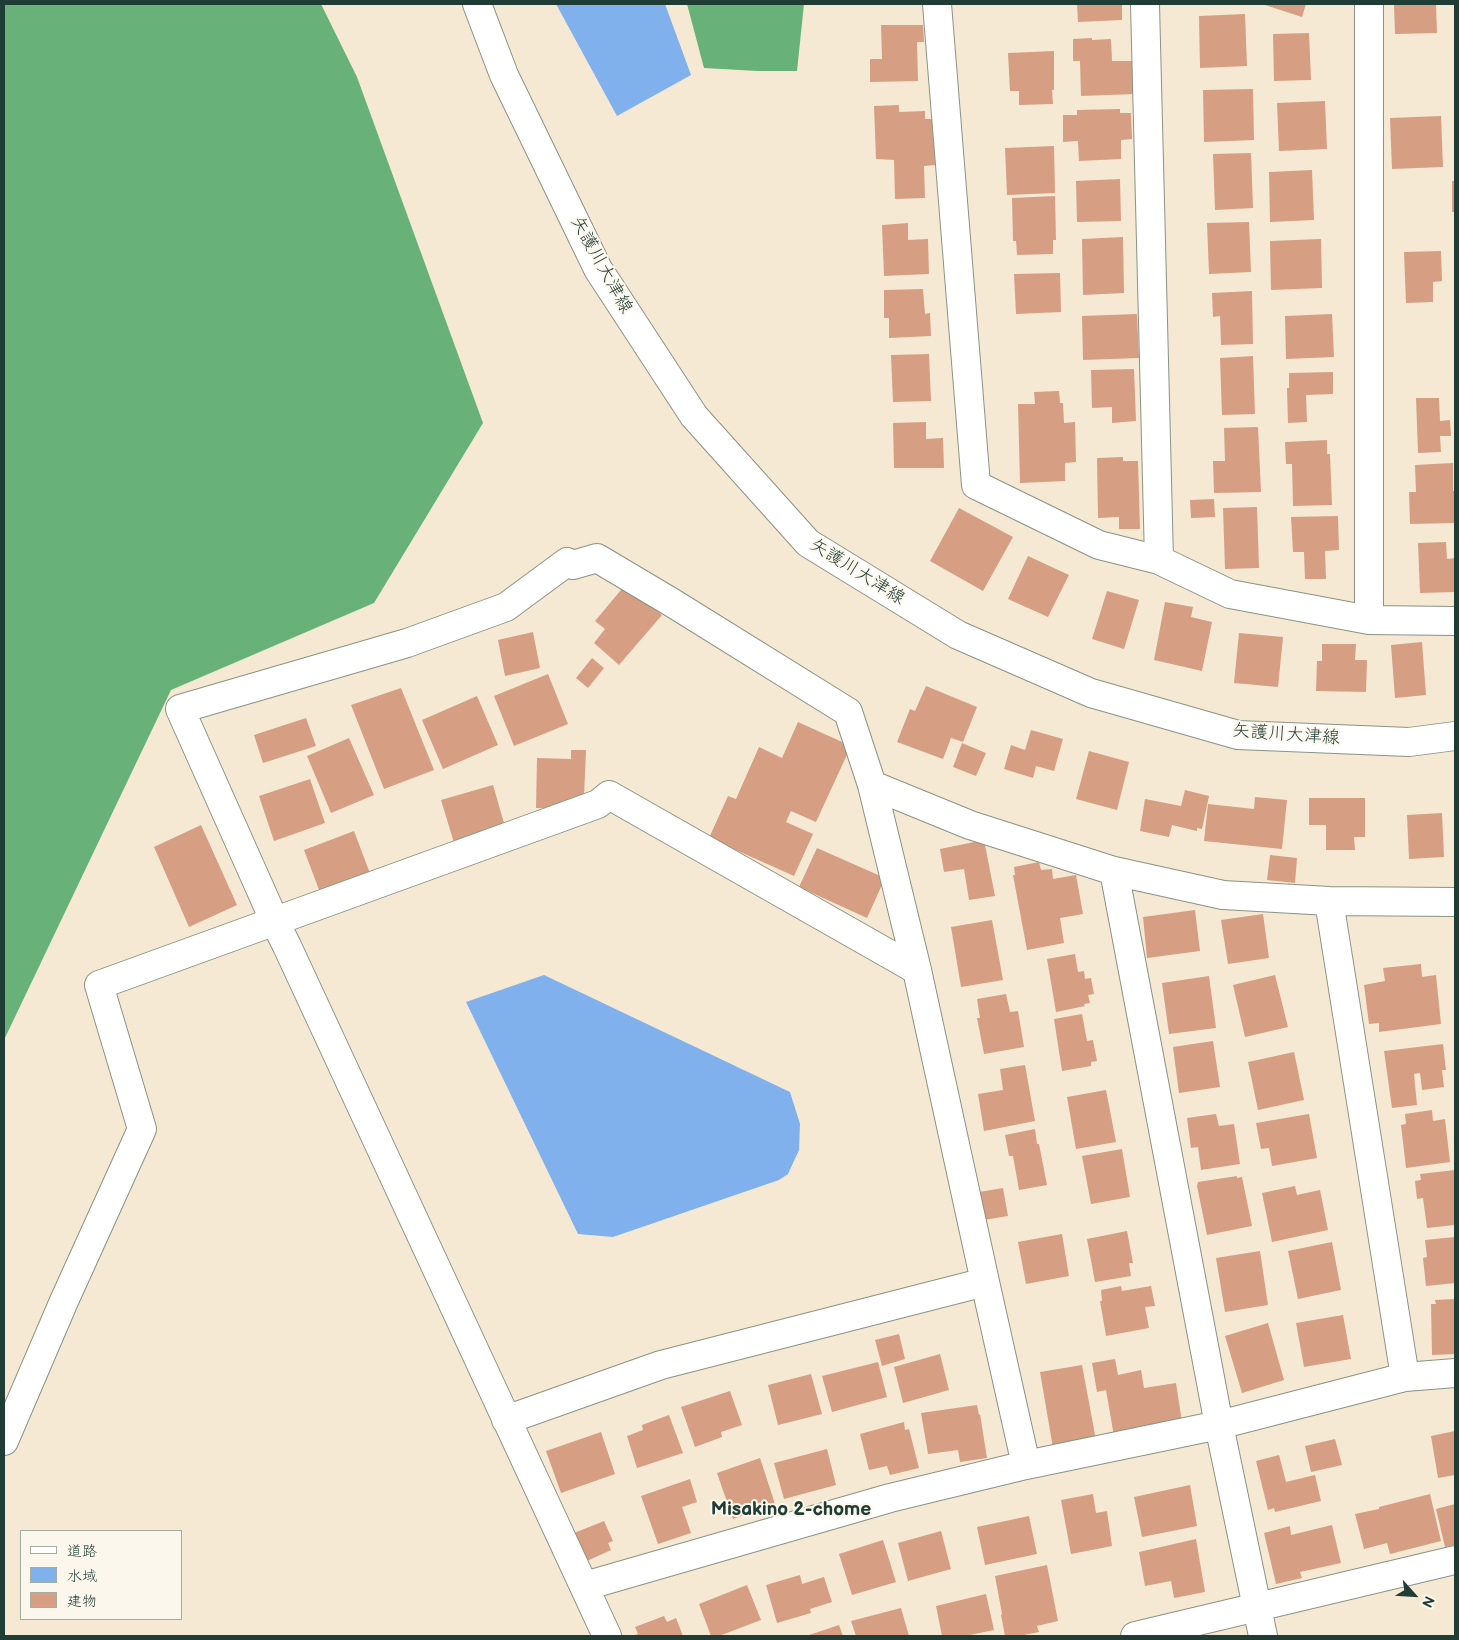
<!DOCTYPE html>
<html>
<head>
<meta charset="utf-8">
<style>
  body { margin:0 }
  #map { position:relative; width:1459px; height:1640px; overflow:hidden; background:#f6e9d4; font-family:"Balsamiq Sans","Klee One",sans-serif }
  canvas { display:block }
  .frame { position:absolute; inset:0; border:5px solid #1f3d34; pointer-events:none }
  .legend { position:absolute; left:20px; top:1530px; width:162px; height:90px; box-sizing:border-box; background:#fbf7ec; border:1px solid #a3ada2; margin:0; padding:6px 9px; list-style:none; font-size:15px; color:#1f3d34 }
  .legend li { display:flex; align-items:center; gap:10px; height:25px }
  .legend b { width:25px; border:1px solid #a3ada2 }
  .north { position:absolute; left:1389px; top:1570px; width:50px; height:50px; -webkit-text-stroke:4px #fbf7ec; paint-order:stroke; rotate:116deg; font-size:14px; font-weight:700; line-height:20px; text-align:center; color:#1f3d34 }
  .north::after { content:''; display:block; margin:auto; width:18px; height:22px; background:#1f3d34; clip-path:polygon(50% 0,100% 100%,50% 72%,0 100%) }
</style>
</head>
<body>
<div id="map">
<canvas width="1459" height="1640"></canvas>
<div class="frame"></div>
<ul class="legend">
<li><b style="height:6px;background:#fff"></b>道路</li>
<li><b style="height:14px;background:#80b1ec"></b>水域</li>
<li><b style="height:14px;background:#d69e82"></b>建物</li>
</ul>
<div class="north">N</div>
</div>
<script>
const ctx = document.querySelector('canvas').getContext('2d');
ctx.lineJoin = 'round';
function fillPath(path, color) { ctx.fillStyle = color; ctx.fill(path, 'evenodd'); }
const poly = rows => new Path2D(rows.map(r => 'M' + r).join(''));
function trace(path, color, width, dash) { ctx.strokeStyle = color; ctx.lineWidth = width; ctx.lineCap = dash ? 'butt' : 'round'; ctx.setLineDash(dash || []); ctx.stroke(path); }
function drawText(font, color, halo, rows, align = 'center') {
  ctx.font = font + ' "Balsamiq Sans","Klee One",sans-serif'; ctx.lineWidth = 4; ctx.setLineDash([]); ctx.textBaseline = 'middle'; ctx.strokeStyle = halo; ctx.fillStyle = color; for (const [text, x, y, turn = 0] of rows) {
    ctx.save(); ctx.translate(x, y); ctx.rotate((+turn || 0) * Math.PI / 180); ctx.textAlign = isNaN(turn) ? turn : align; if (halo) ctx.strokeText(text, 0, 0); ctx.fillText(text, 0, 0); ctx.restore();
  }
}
const forest = poly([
  [4,4,321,4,357,77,483,423,374,603,171,690,4,1040],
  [687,4,804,4,797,71,757,71,704,68]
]);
const water = poly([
  [556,4,665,4,691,75,617,116],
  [544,975,790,1092,800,1124,799,1150,788,1174,779,1180,613,1237,578,1234,466,1002]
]);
const building = poly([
  [1077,4,1122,4,1122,20,1078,22],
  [1262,4,1306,4,1302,17],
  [1394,4,1436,4,1437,33,1395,34],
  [1245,14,1247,66,1200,68,1199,16],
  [881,25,923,25,924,42,917,42,918,81,870,82,870,59,882,59],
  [1309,33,1311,80,1274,81,1273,34],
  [1092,38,1092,40,1111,39,1112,61,1134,61,1135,94,1081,96,1080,61,1073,61,1073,39],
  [1054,51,1054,90,1052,90,1053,104,1019,105,1019,91,1010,91,1008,53],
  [1253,89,1254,140,1204,142,1203,90],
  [1325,101,1327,149,1279,151,1277,103],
  [899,105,899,112,925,111,925,119,934,119,935,165,924,166,925,198,895,199,894,160,876,159,874,106],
  [1120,109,1120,113,1131,113,1132,139,1121,140,1121,159,1079,161,1078,141,1063,142,1063,115,1077,115,1077,110],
  [1441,116,1443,167,1392,169,1390,118],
  [1054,146,1055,193,1007,195,1005,148],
  [1251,153,1253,208,1215,210,1213,154],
  [1312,170,1314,220,1270,222,1269,172],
  [1120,179,1121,221,1077,222,1076,181],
  [1452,181,1455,181,1455,212,1452,212],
  [1055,196,1056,240,1053,240,1053,254,1017,255,1016,241,1013,241,1012,198],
  [1249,222,1251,272,1209,274,1207,223],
  [908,223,908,240,928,239,929,274,884,276,882,225],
  [1123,237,1124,293,1083,295,1082,239],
  [1321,239,1322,288,1271,290,1270,241],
  [1441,251,1442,281,1433,282,1433,302,1406,303,1404,252],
  [1060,273,1061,312,1016,314,1014,274],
  [923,289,925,314,930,313,931,336,889,338,889,318,884,318,884,290],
  [1252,291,1253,344,1221,345,1220,316,1213,317,1212,293],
  [1137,314,1139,358,1083,360,1082,316],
  [1332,314,1334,357,1286,359,1285,316],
  [929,354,931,401,893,402,891,355],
  [1253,356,1255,414,1222,415,1220,358],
  [1134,369,1136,421,1112,423,1112,407,1092,408,1091,370],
  [1333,372,1333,394,1306,395,1307,422,1288,423,1287,388,1289,388,1289,373],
  [1059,391,1060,403,1063,403,1064,423,1075,422,1076,462,1065,463,1065,481,1020,483,1018,404,1035,404,1034,392],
  [1416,398,1439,398,1440,421,1450,420,1451,436,1440,436,1441,452,1418,453],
  [926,422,926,439,943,438,944,468,894,468,893,423],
  [1258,427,1261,492,1214,493,1213,461,1225,461,1224,428],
  [1327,440,1327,454,1330,454,1332,505,1293,506,1292,464,1286,464,1285,442],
  [1123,457,1123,461,1138,461,1140,529,1119,529,1119,517,1098,518,1097,458],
  [1453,463,1453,491,1455,491,1455,523,1410,524,1409,492,1416,492,1415,465],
  [1214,499,1215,517,1191,518,1190,500],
  [1257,507,1259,568,1225,569,1223,508],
  [959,508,1013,537,983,591,930,561],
  [1338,516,1339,550,1325,551,1326,579,1305,579,1304,552,1293,552,1291,517],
  [1446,542,1447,559,1455,558,1455,592,1420,593,1418,543],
  [1028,556,1069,575,1048,617,1008,599],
  [626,584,662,615,619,665,594,643,605,629,595,621],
  [1107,591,1139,600,1124,649,1092,639],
  [1165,602,1193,607,1191,617,1212,622,1202,671,1154,660],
  [533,632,540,668,505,676,498,640],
  [1239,633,1283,637,1278,687,1234,683],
  [1422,642,1426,695,1395,698,1391,645],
  [1322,644,1356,644,1355,660,1367,660,1366,692,1316,691,1317,661,1322,661],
  [592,658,604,668,588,688,576,678],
  [548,674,568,724,514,746,494,696],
  [926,686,977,707,963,742,951,738,943,759,897,742,910,709,915,711],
  [401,688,434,770,384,789,351,705],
  [477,696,498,745,443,769,422,720],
  [306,718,316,746,263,763,254,735],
  [798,722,851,746,816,822,791,811,786,822,813,834,794,876,709,838,728,796,736,799,759,747,782,758],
  [1031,730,1063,739,1054,771,1036,766,1033,778,1004,769,1011,745,1025,750],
  [349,738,374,795,331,813,307,756],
  [962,743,986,753,976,776,953,767],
  [571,750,586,750,584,797,580,809,536,808,537,758,571,759],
  [1089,751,1129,762,1117,810,1076,799],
  [310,779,325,823,274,841,259,796],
  [493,785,506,830,455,846,441,800],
  [1185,790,1209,796,1202,829,1197,828,1197,831,1172,825,1169,837,1140,831,1145,799,1181,806],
  [1255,797,1287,800,1282,849,1204,841,1208,804,1254,809],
  [1309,798,1365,798,1365,837,1354,837,1355,850,1326,850,1326,825,1309,825],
  [1442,813,1444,857,1409,859,1407,815],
  [201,825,237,905,189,927,154,847],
  [354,831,371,876,321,895,304,850],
  [984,840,995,896,969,900,964,869,944,872,940,849],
  [817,848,885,878,867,918,799,887],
  [1270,855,1297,858,1295,883,1267,880],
  [1039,862,1041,870,1052,869,1053,879,1076,875,1083,914,1060,918,1064,943,1027,950,1013,875,1015,875,1014,867],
  [1195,910,1200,951,1147,958,1143,917],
  [1263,914,1269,958,1228,964,1221,920],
  [992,920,1003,980,961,987,951,927],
  [1075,954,1078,972,1084,971,1085,979,1091,978,1094,994,1088,995,1090,1003,1084,1004,1085,1006,1056,1012,1047,959],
  [1421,964,1422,977,1436,975,1441,1024,1379,1032,1379,1023,1369,1024,1364,985,1385,981,1383,968],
  [1275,975,1288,1027,1245,1037,1233,985],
  [1209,976,1216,1028,1169,1034,1162,983],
  [1006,994,1010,1012,1018,1011,1024,1047,984,1054,977,1018,980,1018,977,999],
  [1082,1014,1087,1041,1093,1040,1097,1061,1091,1062,1091,1066,1062,1071,1054,1019],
  [1213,1041,1220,1087,1179,1093,1173,1047],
  [1443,1044,1446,1070,1442,1070,1444,1087,1422,1090,1420,1073,1414,1074,1417,1105,1392,1108,1384,1051],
  [1294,1052,1304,1100,1258,1110,1248,1062],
  [1025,1065,1035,1121,984,1131,978,1094,1003,1090,1000,1069],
  [1106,1090,1116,1142,1076,1149,1067,1097],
  [1432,1110,1433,1121,1445,1119,1450,1162,1406,1168,1401,1125,1406,1124,1405,1114],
  [1216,1114,1219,1126,1234,1124,1240,1164,1201,1170,1198,1147,1191,1148,1187,1118],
  [1309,1114,1317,1158,1272,1166,1269,1148,1261,1149,1256,1123],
  [1035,1129,1037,1144,1039,1144,1047,1185,1019,1190,1013,1156,1009,1156,1005,1135],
  [1122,1149,1130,1197,1091,1204,1082,1156],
  [1455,1170,1455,1225,1427,1228,1423,1198,1417,1199,1415,1181,1421,1180,1420,1174],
  [1237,1176,1237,1178,1242,1177,1252,1226,1207,1235,1197,1186,1198,1182],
  [1295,1186,1297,1195,1320,1190,1328,1230,1272,1242,1262,1193],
  [1003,1188,1008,1216,984,1220,979,1192],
  [1127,1231,1133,1263,1129,1263,1131,1276,1095,1282,1087,1239],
  [1062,1234,1069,1276,1026,1284,1018,1242],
  [1455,1237,1455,1283,1426,1286,1423,1258,1427,1257,1425,1240],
  [1332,1242,1341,1290,1298,1299,1288,1251],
  [1260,1251,1268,1305,1225,1312,1216,1258],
  [1121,1286,1122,1291,1151,1286,1155,1306,1145,1307,1149,1328,1106,1336,1100,1301,1102,1301,1101,1290],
  [1455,1299,1455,1354,1432,1355,1431,1304,1436,1304,1435,1300],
  [1343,1315,1351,1359,1304,1367,1296,1323],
  [1268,1323,1284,1380,1242,1393,1225,1336],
  [899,1334,905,1359,882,1366,875,1340],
  [940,1354,949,1390,903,1403,894,1367],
  [1115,1359,1118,1375,1141,1370,1144,1388,1176,1383,1182,1422,1115,1442,1106,1390,1097,1392,1092,1363],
  [878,1362,887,1397,832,1412,822,1376],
  [1082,1365,1096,1440,1053,1448,1040,1372],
  [811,1374,822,1414,778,1425,768,1385],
  [730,1391,742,1425,721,1432,722,1437,695,1447,681,1407],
  [977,1405,979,1415,980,1414,987,1458,960,1462,958,1450,928,1454,921,1413],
  [669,1415,683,1453,637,1468,627,1436,643,1430,642,1425],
  [904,1422,905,1430,909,1429,919,1468,890,1475,887,1466,869,1470,860,1434],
  [1455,1431,1455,1475,1438,1478,1431,1436],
  [601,1432,615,1474,561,1493,546,1451],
  [1335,1439,1342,1465,1311,1472,1305,1446],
  [827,1449,836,1485,784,1499,774,1463],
  [1279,1455,1286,1482,1315,1475,1321,1501,1275,1512,1274,1508,1268,1510,1256,1461],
  [760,1458,775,1504,733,1519,717,1473],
  [690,1479,697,1502,682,1507,691,1533,658,1544,641,1496],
  [1190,1485,1197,1526,1142,1537,1134,1497],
  [1093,1494,1096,1513,1107,1511,1112,1546,1071,1554,1061,1500],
  [1430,1494,1441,1541,1390,1554,1387,1543,1364,1549,1355,1514,1379,1509,1379,1507],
  [1455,1504,1455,1545,1445,1547,1436,1509],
  [1029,1516,1037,1554,985,1565,977,1527],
  [604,1521,613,1541,608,1543,611,1550,587,1561,574,1533],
  [1332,1525,1341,1563,1300,1572,1302,1578,1276,1584,1264,1533,1290,1526,1291,1535],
  [941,1531,951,1569,908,1581,898,1543],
  [1196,1539,1205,1592,1174,1598,1171,1581,1145,1586,1139,1552],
  [883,1540,896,1582,852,1595,839,1554],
  [1047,1565,1058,1621,1037,1626,1039,1632,1019,1636,1005,1636,1001,1615,1002,1614,995,1576],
  [800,1575,802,1584,824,1577,832,1602,810,1609,811,1613,777,1623,766,1585],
  [747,1585,761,1620,719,1636,711,1636,699,1604],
  [986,1594,994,1630,965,1636,942,1636,936,1606],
  [901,1608,909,1636,856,1636,851,1621],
  [664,1616,667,1622,676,1618,683,1636,631,1636,638,1634,635,1627],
  [839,1625,843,1636,806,1636]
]);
const street = poly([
  [937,4,976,485,1099,545,1159,560,1230,594,1369,620,1455,621],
  [1145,4,1159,560],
  [1369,620,1369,4],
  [872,785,970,825,1114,871,1223,895,1329,901,1455,902],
  [1114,871,1219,1425,1263,1636],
  [1329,901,1405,1377],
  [506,1420,661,1365,985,1282],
  [4,1441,64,1301,142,1129,99,985,598,804,609,795,917,970],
  [585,1586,890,1498,1026,1465,1219,1425,1405,1377,1455,1373],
  [607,1636,287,946,275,922,180,709,407,643,506,607,567,562,573,565,597,558,671,602,848,712,872,785,917,970,985,1282,1026,1465],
  [1135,1636,1455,1560]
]);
const secondary = poly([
  [477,4,504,75,598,269,694,416,808,543,958,635,1091,693,1238,735,1409,742,1455,736]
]);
const streetNames = [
  ["矢護川大津線",601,265,61],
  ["矢護川大津線",857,572,32],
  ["矢護川大津線",1286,735,4]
];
const neighbourhoodNames = [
  ["Misakino 2-chome",791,1510]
];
fillPath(forest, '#68b279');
fillPath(water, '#80b1ec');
fillPath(building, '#d69e82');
trace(street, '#8a9384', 30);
trace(secondary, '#8a9384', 30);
trace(street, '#fff', 28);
trace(secondary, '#fff', 28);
drawText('18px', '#1f3d34', '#fbf7ec', streetNames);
drawText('bold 19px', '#1f3d34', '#fbf7ec', neighbourhoodNames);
</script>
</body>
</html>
